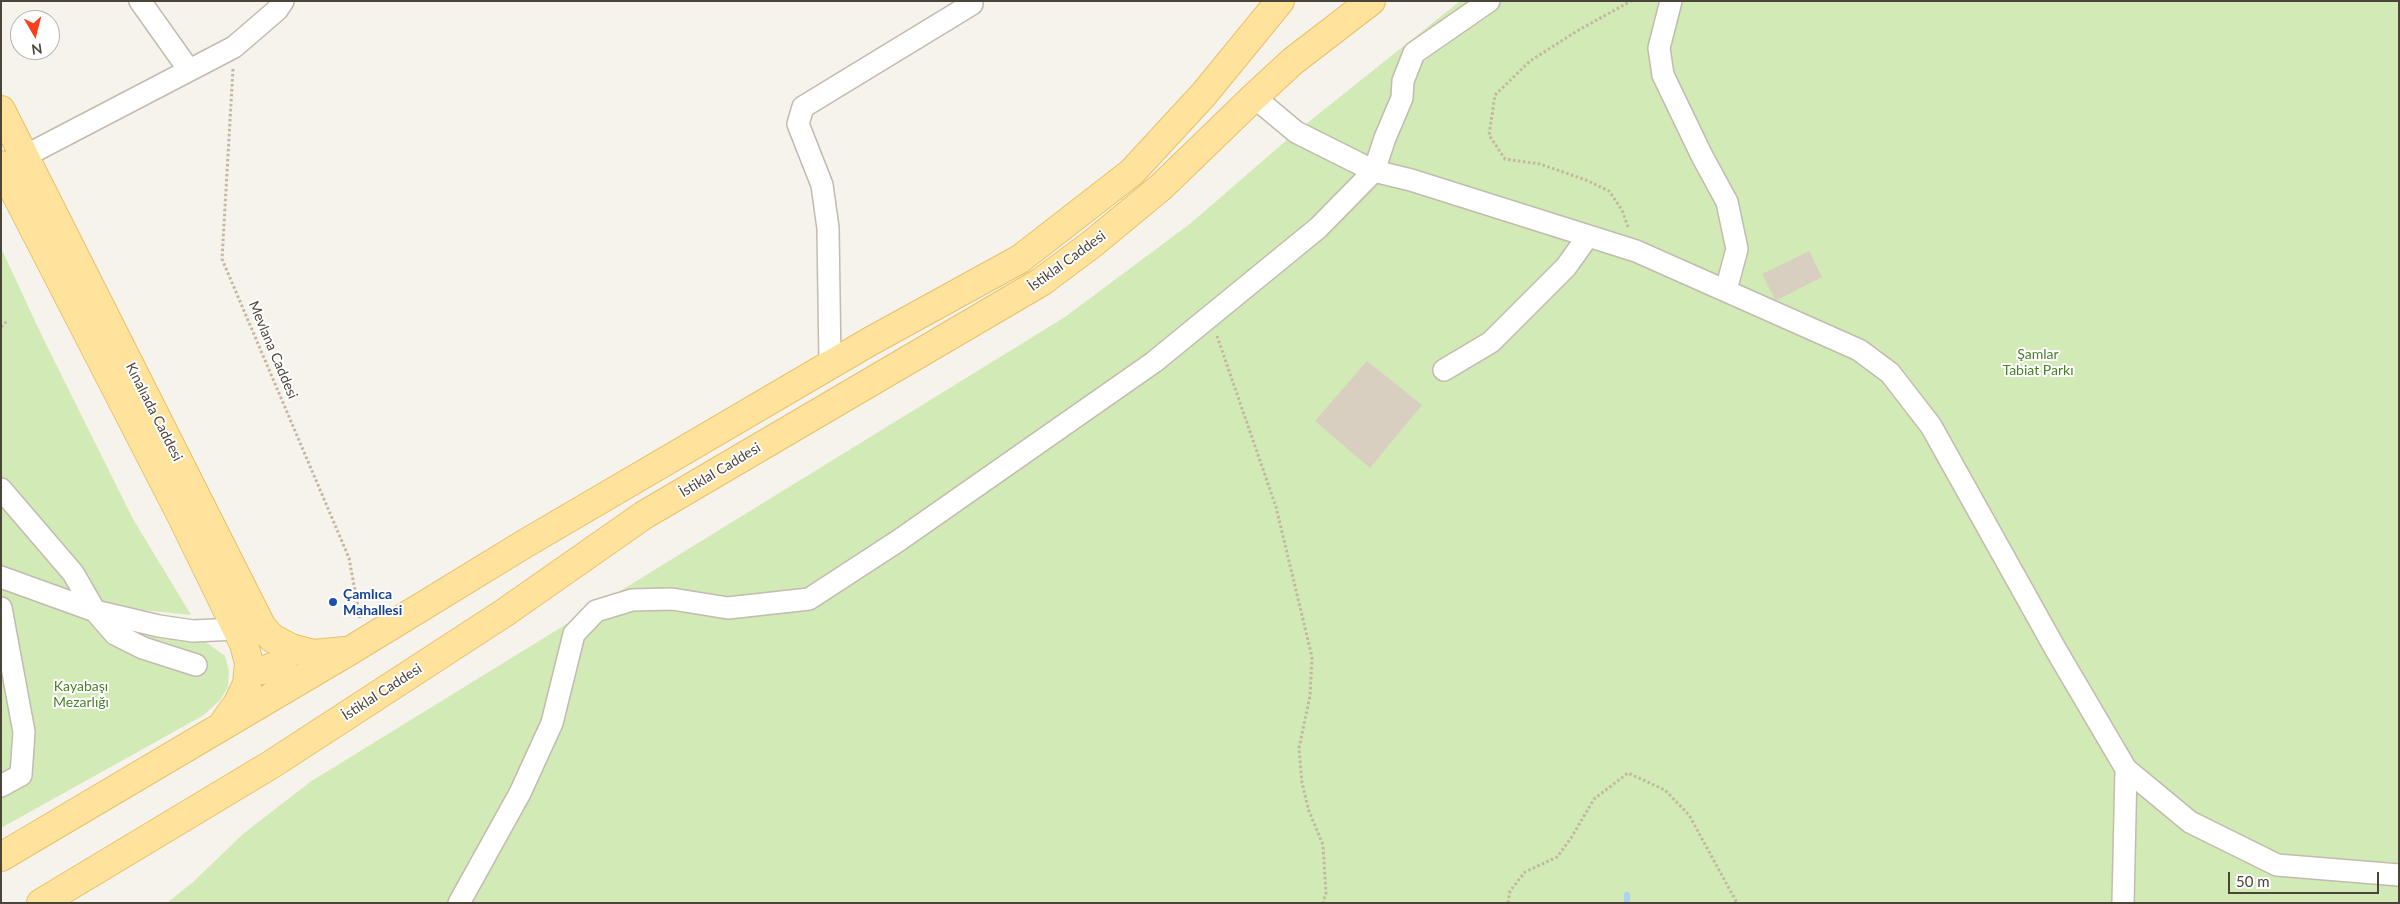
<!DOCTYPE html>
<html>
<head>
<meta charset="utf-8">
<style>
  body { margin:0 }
  #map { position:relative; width:2400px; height:904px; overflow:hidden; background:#f6f3ec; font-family:Lato,sans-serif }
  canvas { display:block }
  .frame { position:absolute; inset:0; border:2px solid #4b4439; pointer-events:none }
  .north { position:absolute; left:10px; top:10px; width:50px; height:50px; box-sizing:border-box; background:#fff; border:1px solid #b7b4b0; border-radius:50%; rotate:172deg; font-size:14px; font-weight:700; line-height:20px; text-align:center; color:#4b4439 }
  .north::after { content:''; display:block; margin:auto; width:18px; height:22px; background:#fc3f1d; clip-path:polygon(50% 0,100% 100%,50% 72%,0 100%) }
  .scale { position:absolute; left:2228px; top:872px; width:151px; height:22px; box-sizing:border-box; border:2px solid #4b4439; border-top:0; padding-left:6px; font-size:15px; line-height:18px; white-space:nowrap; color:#4b4439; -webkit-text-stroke:4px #fff; paint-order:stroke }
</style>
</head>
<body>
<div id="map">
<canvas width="2400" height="904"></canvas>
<div class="frame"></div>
<div class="north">N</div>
<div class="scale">50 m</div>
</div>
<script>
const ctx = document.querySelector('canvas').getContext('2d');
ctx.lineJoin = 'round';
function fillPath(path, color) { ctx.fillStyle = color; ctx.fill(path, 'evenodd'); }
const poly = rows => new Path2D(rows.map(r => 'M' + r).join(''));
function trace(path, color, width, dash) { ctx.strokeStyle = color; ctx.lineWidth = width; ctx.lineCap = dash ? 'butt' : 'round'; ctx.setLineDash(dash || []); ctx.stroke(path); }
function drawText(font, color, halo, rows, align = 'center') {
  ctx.font = font + ' Lato,sans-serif'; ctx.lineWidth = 4; ctx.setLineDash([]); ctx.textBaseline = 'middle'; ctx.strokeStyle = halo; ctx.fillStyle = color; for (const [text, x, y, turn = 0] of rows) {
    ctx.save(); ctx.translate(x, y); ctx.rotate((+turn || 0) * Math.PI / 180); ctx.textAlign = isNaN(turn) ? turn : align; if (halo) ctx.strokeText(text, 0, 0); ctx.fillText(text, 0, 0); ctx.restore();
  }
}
const green = poly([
  [1460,1,2399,1,2399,903,167,903,193,882,243,834,310,782,1065,317,1191,223,1296,132],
  [1,248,41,334,133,519,191,615,104,606,203,640,225,656,229,671,228,687,220,700,204,715,1,828]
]);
const stream = poly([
  [1627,903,1627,895]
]);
const building = poly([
  [1809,251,1822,277,1777,300,1775,299,1762,274],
  [1367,361,1422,405,1370,468,1315,421]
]);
const path = poly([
  [233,69,222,259,349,558,360,618],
  [1628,227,1622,210,1609,191,1586,180,1540,164,1505,159,1489,135,1495,95,1530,61,1577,31,1631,1],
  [1,327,8,320],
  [1217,336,1276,507,1312,657,1310,696,1299,748,1302,783,1309,811,1323,845,1326,893,1323,903],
  [1508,903,1510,891,1525,872,1557,857,1571,838,1594,799,1628,773,1665,790,1689,815,1737,903]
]);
const minor = poly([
  [140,1,189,70],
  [1671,1,1659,48,1663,75,1702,156,1727,202,1737,249,1726,290],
  [1254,97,1296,132,1374,171,1411,180,1636,251,1859,350,1890,373,1931,426,2056,650,2126,769,2123,903],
  [25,156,234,47,277,10,283,1],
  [830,365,828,228,822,185,798,124,803,107,972,4],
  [1444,370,1491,342,1566,267,1588,236],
  [1,489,73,573,95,611,115,634,143,648,196,665],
  [1,577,95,611,159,626,193,631,237,629],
  [1,608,24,732,21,775,1,786],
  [2126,769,2190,822,2277,865,2399,875],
  [459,903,520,793,552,723,574,634,596,611,632,600,672,599,728,608,809,599,898,541,1154,362,1318,228,1374,171,1385,138,1402,98,1403,81,1414,53,1489,1]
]);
const major = poly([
  [1,110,262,627,272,638,291,648,313,654,345,651],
  [1,165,180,513,244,644,249,663,247,684,238,703,225,721],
  [249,663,256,669,264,670,279,665,284,660,285,654,283,645],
  [1,857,351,650,526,543,869,342,1020,259,1132,172,1204,94,1280,1],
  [41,903,272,764,504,613,644,515,1041,282,1092,244,1161,187,1254,97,1293,61,1371,1]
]);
const markers = [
  [333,602,5,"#1a4fb4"]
];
const streetNames = [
  ["İstiklal Caddesi",1067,261,-36],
  ["Mevlana Caddesi",273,350,67],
  ["Kınalıada Caddesi",154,412,63],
  ["İstiklal Caddesi",720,470,-31],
  ["İstiklal Caddesi",382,692,-33]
];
const parkNames = [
  ["Şamlar",2038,354],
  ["Tabiat Parkı",2038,370],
  ["Kayabaşı",81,686],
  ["Mezarlığı",81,702]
];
const transitNames = [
  ["Çamlıca",343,594],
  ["Mahallesi",343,610]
];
fillPath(green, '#d2eab5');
trace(stream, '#a9d4f2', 6);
fillPath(building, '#d8cfc1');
trace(minor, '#c2bbae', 24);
trace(major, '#e6c16a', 30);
trace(path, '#c4b79f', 3, [2.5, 2.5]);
trace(minor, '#fff', 21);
trace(major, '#ffe39c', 28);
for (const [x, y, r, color] of markers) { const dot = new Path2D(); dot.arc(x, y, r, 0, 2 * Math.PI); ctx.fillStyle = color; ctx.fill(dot); trace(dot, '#fff', 2); }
drawText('14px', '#4b4439', '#fff', streetNames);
drawText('14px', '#4a7f2a', '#fff', parkNames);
drawText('bold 14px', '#164399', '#fff', transitNames, 'left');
</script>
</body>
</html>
